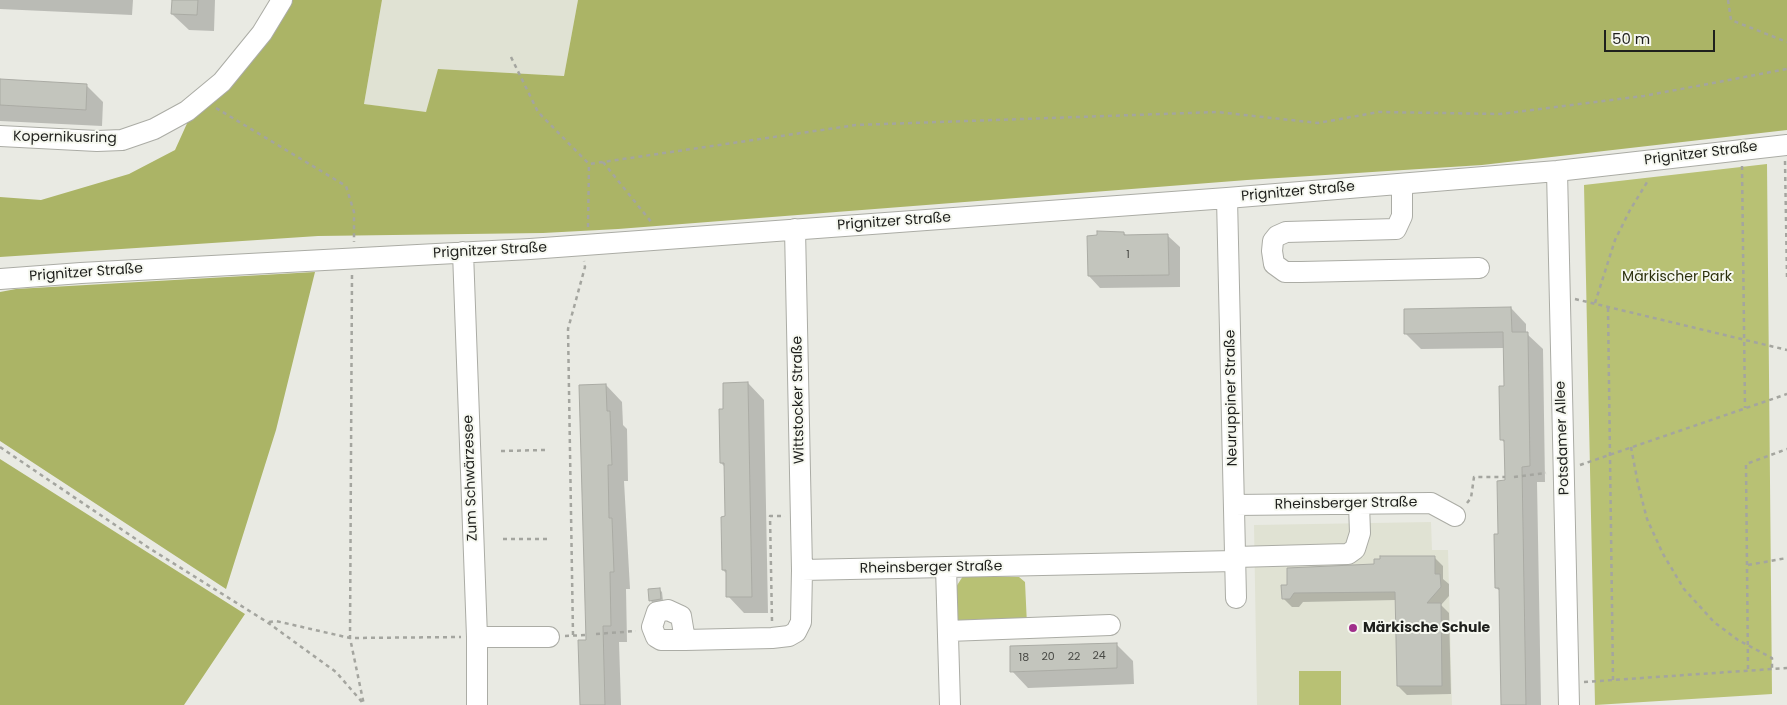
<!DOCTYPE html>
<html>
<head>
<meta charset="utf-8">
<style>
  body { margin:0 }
  #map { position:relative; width:1787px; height:705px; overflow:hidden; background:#e9eae3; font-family:Poppins,sans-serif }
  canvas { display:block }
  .scale { position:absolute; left:1604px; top:30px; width:111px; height:22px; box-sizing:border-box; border:2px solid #1f201d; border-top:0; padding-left:6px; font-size:15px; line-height:18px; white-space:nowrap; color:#1f201d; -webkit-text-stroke:4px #f6f8f0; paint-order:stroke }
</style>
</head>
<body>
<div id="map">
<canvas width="1787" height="705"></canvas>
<div class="scale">50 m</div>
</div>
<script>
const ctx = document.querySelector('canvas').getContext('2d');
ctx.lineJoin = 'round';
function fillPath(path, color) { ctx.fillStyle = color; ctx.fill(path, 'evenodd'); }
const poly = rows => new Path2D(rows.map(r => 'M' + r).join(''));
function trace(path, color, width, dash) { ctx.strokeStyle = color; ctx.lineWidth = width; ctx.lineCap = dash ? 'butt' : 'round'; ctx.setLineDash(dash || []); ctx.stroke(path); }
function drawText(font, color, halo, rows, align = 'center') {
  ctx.font = font + ' Poppins,sans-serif'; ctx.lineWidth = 4; ctx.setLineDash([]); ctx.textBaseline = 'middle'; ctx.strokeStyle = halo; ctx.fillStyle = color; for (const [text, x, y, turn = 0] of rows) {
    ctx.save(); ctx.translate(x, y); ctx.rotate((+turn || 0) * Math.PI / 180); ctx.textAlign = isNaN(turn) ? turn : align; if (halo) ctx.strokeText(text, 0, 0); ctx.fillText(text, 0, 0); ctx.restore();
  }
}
const built = poly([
  [382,0,578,0,564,76,439,69,426,113,364,104],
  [1431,522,1432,550,1448,550,1452,705,1257,705,1254,525]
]);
const green = poly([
  [1767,164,1772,694,1595,705,1584,185],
  [963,576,1019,577,1025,582,1027,625,957,628,956,587],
  [1299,671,1341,671,1341,705,1299,705]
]);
const forest = poly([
  [289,0,382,0,364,104,426,112,438,69,564,76,578,0,1787,0,1787,130,1482,165,1247,180,618,229,543,233,318,236,0,257,0,197,41,200,129,174,175,150,189,119],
  [315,272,276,430,226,589,0,441,0,292,16,289],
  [0,459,245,614,184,705,0,705]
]);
const shadow = poly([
  [0,0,133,0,132,15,0,9],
  [173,0,215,0,214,31,189,30,172,14],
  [0,81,87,86,103,102,102,126,0,121],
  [1124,233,1127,236,1168,236,1180,247,1180,287,1100,288,1089,276],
  [1511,308,1526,324,1526,333,1543,349,1545,482,1537,482,1541,705,1502,705,1500,591,1496,588,1499,535,1506,482,1506,444,1502,440,1505,387,1504,348,1421,349,1406,334],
  [748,383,764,400,768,613,744,613,728,596,727,574,723,570,726,518,725,467,721,463,724,410],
  [606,385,622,402,623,425,627,429,628,481,624,481,630,589,626,589,627,642,619,642,621,705,581,705],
  [1434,557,1443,566,1443,579,1449,584,1449,596,1441,605,1449,613,1451,694,1407,695,1398,686,1396,600,1303,602,1299,607,1292,607,1283,598,1283,586,1375,565],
  [660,590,662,592,663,601,653,603,650,600],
  [1116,644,1133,661,1134,684,1028,688,1012,671]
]);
const building = poly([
  [172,0,198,0,197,15,171,14,172,0],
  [0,79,87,84,86,110,0,105,0,79],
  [1097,231,1124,232,1124,235,1168,234,1169,275,1088,276,1087,236,1097,235,1097,231],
  [1511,307,1512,332,1528,332,1530,466,1522,467,1526,705,1501,705,1499,588,1495,588,1494,534,1498,534,1497,481,1505,480,1504,440,1500,440,1499,386,1504,386,1503,332,1404,334,1404,309,1511,307],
  [748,382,752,597,726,597,726,570,722,570,721,517,725,516,724,463,720,463,719,409,723,409,723,383,748,382],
  [606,384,607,411,610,411,612,465,608,465,609,518,612,518,614,572,610,572,611,626,603,626,605,705,580,705,578,640,586,640,579,385,606,384],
  [1380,556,1435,556,1435,574,1440,574,1441,587,1427,603,1441,603,1442,686,1397,686,1395,592,1294,593,1290,599,1282,599,1281,585,1287,585,1287,568,1374,564,1374,559,1380,559,1380,556],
  [660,588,661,599,649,601,648,589,660,588],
  [1117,643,1117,668,1010,672,1010,646,1117,643]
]);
const path = poly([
  [1728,0,1731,20,1787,42],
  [511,57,538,112,589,164,856,125,1217,112,1318,123,1379,112,1500,114,1644,96,1787,69],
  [216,108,346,186,354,212,354,242],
  [1785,161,1787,277],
  [603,162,652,223],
  [1742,166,1745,408],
  [588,227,589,164],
  [352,275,350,638,364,705],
  [1575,299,1787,350],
  [1595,303,1615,240,1630,210,1649,179],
  [1608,308,1613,680],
  [0,447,149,548,267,622,336,672,362,702],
  [1631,447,1638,484,1647,519,1663,554,1684,589,1714,622,1738,640,1772,658,1772,668],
  [501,451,545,450],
  [1580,465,1787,394],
  [1514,477,1546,473],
  [1467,503,1471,498,1474,477,1505,477],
  [503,539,547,539],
  [1748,565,1787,558],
  [772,621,770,516,785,516],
  [269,622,276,621,350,638,461,637],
  [596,634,636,631],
  [573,635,568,329,585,267,584,261],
  [565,636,586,635],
  [1748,669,1746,464,1787,449],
  [1584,682,1787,668]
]);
const minor = poly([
  [0,136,97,141,122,140,154,129,187,111,222,82,262,33,282,0],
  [1557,171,1569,705],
  [1402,184,1402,216,1396,229,1286,232,1277,236,1273,241,1272,251,1274,264,1285,272,1301,272,1479,268],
  [1227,198,1236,598],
  [463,252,477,637,477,705],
  [0,279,81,273,530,249,1227,198,1557,171,1787,145],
  [1234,505,1431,503,1455,516],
  [1235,557,1348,554,1355,549,1360,533,1359,504],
  [946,567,950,705],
  [802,570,1235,561],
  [948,631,1110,625],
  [477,637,549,637],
  [685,640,681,616,668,610,657,612,652,627,656,637,661,640,685,640,772,638,789,636,796,632,801,622,802,570,795,229]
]);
const markers = [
  [1353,628,5,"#a02f8b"]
];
const numberNames = [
  ["1",1128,255],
  ["24",1099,656],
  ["20",1048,657],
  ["22",1074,657],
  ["18",1024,658]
];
const streetNames = [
  ["Kopernikusring",65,138,1],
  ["Prignitzer Straße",1701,154,-7],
  ["Prignitzer Straße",1298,192,-5],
  ["Prignitzer Straße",894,222,-4],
  ["Prignitzer Straße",490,251,-3],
  ["Prignitzer Straße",86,273,-4],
  ["Neuruppiner Straße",1232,398,-91],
  ["Wittstocker Straße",799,400,-91],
  ["Potsdamer Allee",1563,438,-92],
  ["Zum Schwärzesee",471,478,-92],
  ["Rheinsberger Straße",1346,504,-1],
  ["Rheinsberger Straße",931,568,-1]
];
const parkNames = [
  ["Märkischer Park",1677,277]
];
const poiNames = [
  ["Märkische Schule",1363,628]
];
fillPath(built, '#e0e2d3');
fillPath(green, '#b8c174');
fillPath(forest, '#abb466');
fillPath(shadow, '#0003');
fillPath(building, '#c3c5bd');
trace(building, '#aaaba4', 1);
trace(minor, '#abaca5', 22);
trace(path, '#a4a59f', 2.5, [4, 4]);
trace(minor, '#fff', 20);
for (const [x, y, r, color] of markers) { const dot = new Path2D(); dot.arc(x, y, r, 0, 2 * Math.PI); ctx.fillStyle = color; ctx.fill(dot); trace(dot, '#f6f8f0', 2); }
drawText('11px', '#484945', null, numberNames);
drawText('14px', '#1f201d', '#f6f8f0', streetNames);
drawText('14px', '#2c300d', '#f6f8f0', parkNames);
drawText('bold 14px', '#1f201d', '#f6f8f0', poiNames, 'left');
</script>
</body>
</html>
